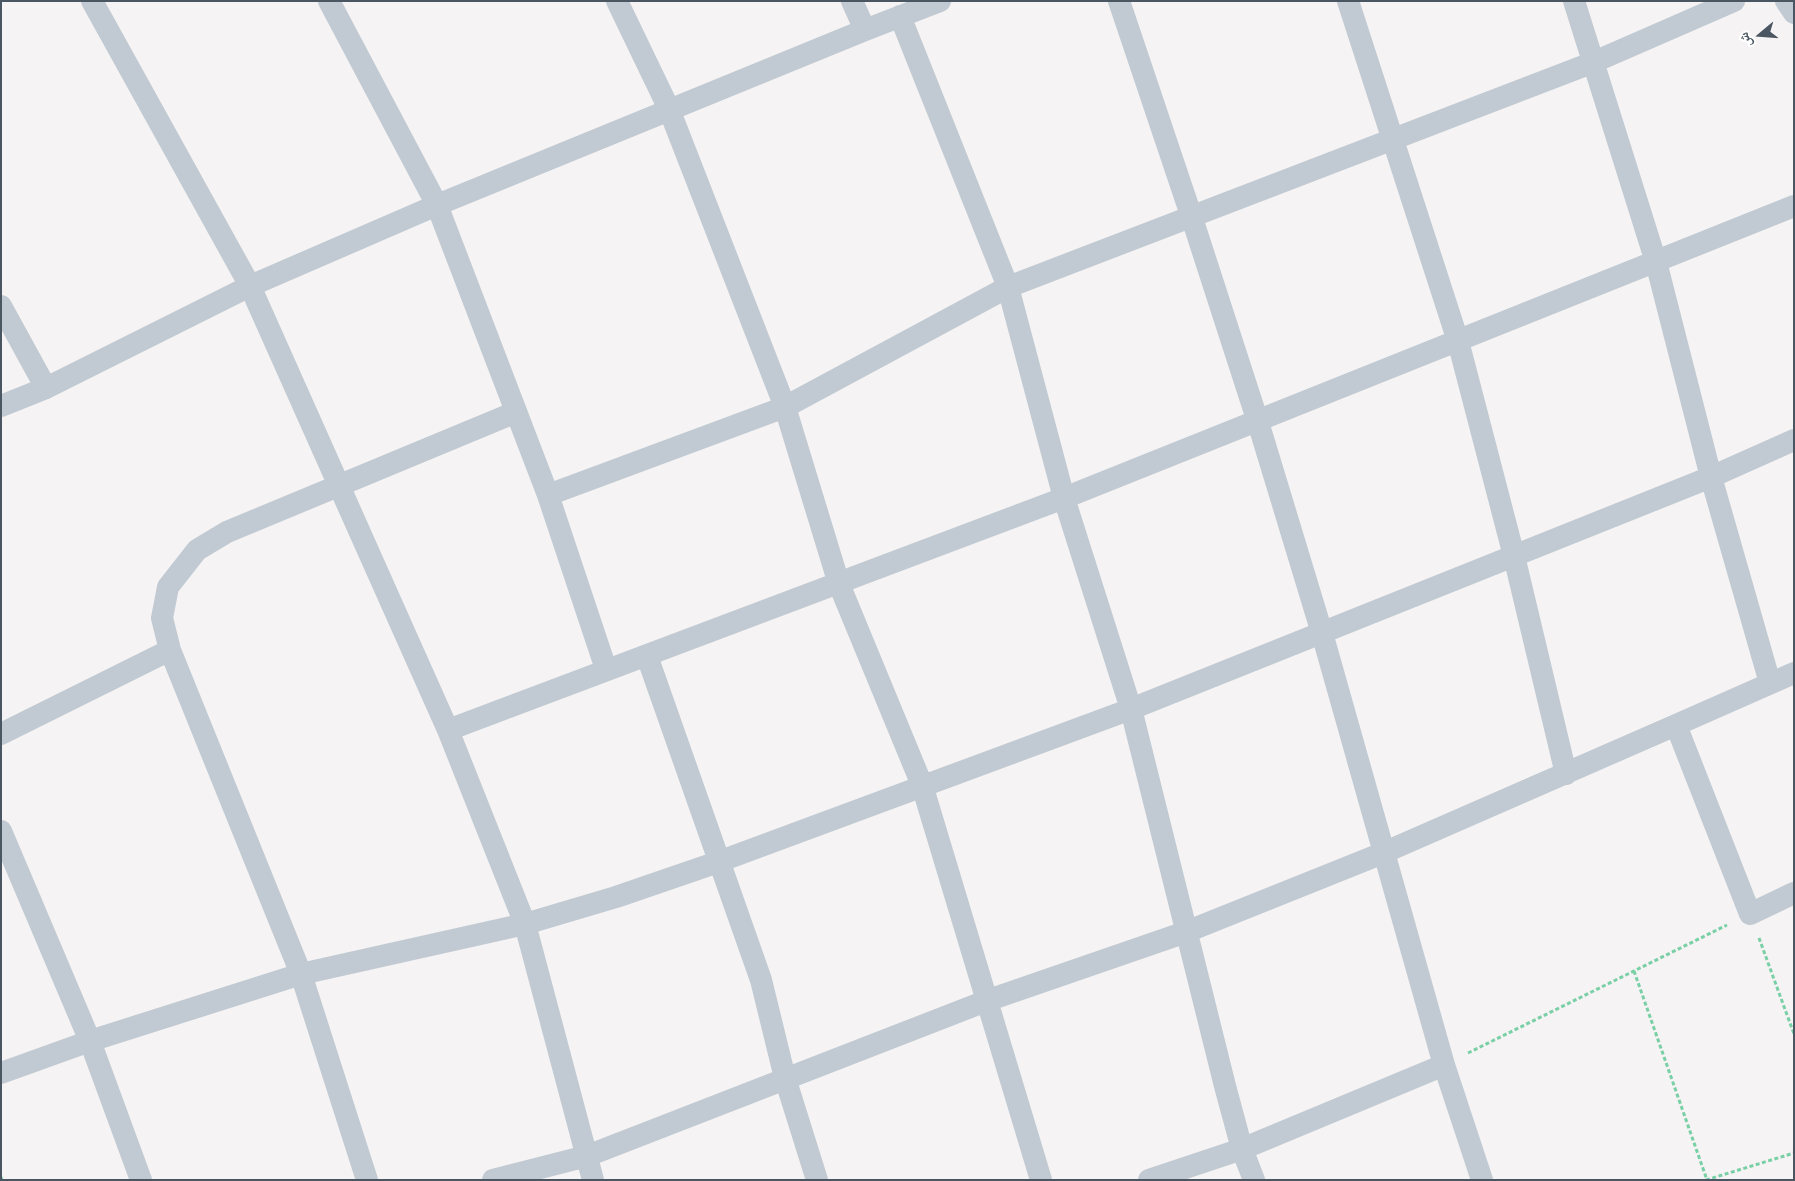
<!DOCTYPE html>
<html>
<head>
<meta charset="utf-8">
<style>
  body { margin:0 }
  #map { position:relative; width:1795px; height:1181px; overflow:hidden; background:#f5f3f3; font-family:"Sofia Sans Condensed","Noto Naskh Arabic",sans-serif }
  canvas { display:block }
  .frame { position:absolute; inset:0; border:2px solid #4a5661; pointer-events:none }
  .north { position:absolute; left:1735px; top:10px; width:50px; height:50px; -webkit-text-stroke:4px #fff; paint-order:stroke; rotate:252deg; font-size:14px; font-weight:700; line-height:20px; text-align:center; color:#4a5661 }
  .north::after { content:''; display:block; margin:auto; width:18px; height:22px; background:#4a5661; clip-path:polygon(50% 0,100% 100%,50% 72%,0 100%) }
</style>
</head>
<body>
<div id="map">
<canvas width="1795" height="1181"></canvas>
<div class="frame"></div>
<div class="north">ش</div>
</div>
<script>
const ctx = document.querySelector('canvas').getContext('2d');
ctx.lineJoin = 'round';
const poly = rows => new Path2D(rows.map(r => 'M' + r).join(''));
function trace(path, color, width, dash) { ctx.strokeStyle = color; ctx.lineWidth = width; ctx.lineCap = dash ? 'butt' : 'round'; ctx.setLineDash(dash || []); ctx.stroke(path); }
const path = poly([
  [1759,938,1794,1034],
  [1634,971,1707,1180],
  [1468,1053,1727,925],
  [1,1177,2,1180],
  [1706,1180,1794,1153]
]);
const minor = poly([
  [92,1,250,286,448,730,525,924,593,1180],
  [329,1,437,205,548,495,606,669],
  [617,1,669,109,785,407,839,584,922,785,1041,1180],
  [852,1,865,30],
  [1119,1,1191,215,1258,422,1322,633,1444,1065,1482,1180],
  [1348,1,1458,341,1514,556,1566,774],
  [1574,1,1656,262,1711,477,1770,683],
  [1786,1,1794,13],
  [900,16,1008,287,1064,498,1131,709,1225,1086,1242,1149,1254,1180],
  [1,306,46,388],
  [1,406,46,388,250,286,437,205,865,30,940,1],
  [548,495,785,407,1008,287,1594,62,1734,1],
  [647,656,761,980,785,1078,817,1180],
  [1794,673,1676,725,1750,914,1794,893],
  [448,730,1064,498,1794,206],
  [1,734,170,650],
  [1,831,90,1041,141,1180],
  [1,1073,90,1041,301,974,525,924,616,897,718,862,1131,709,1711,477,1794,440],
  [367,1180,301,974,170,650,162,618,168,587,197,550,227,532,516,412],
  [493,1180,587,1156,986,1001,1186,932,1383,853,1676,725],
  [1149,1180,1242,1149,1444,1065]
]);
trace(path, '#7ad0a6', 3, [4, 2.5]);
trace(minor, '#c1cad2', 22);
</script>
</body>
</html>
